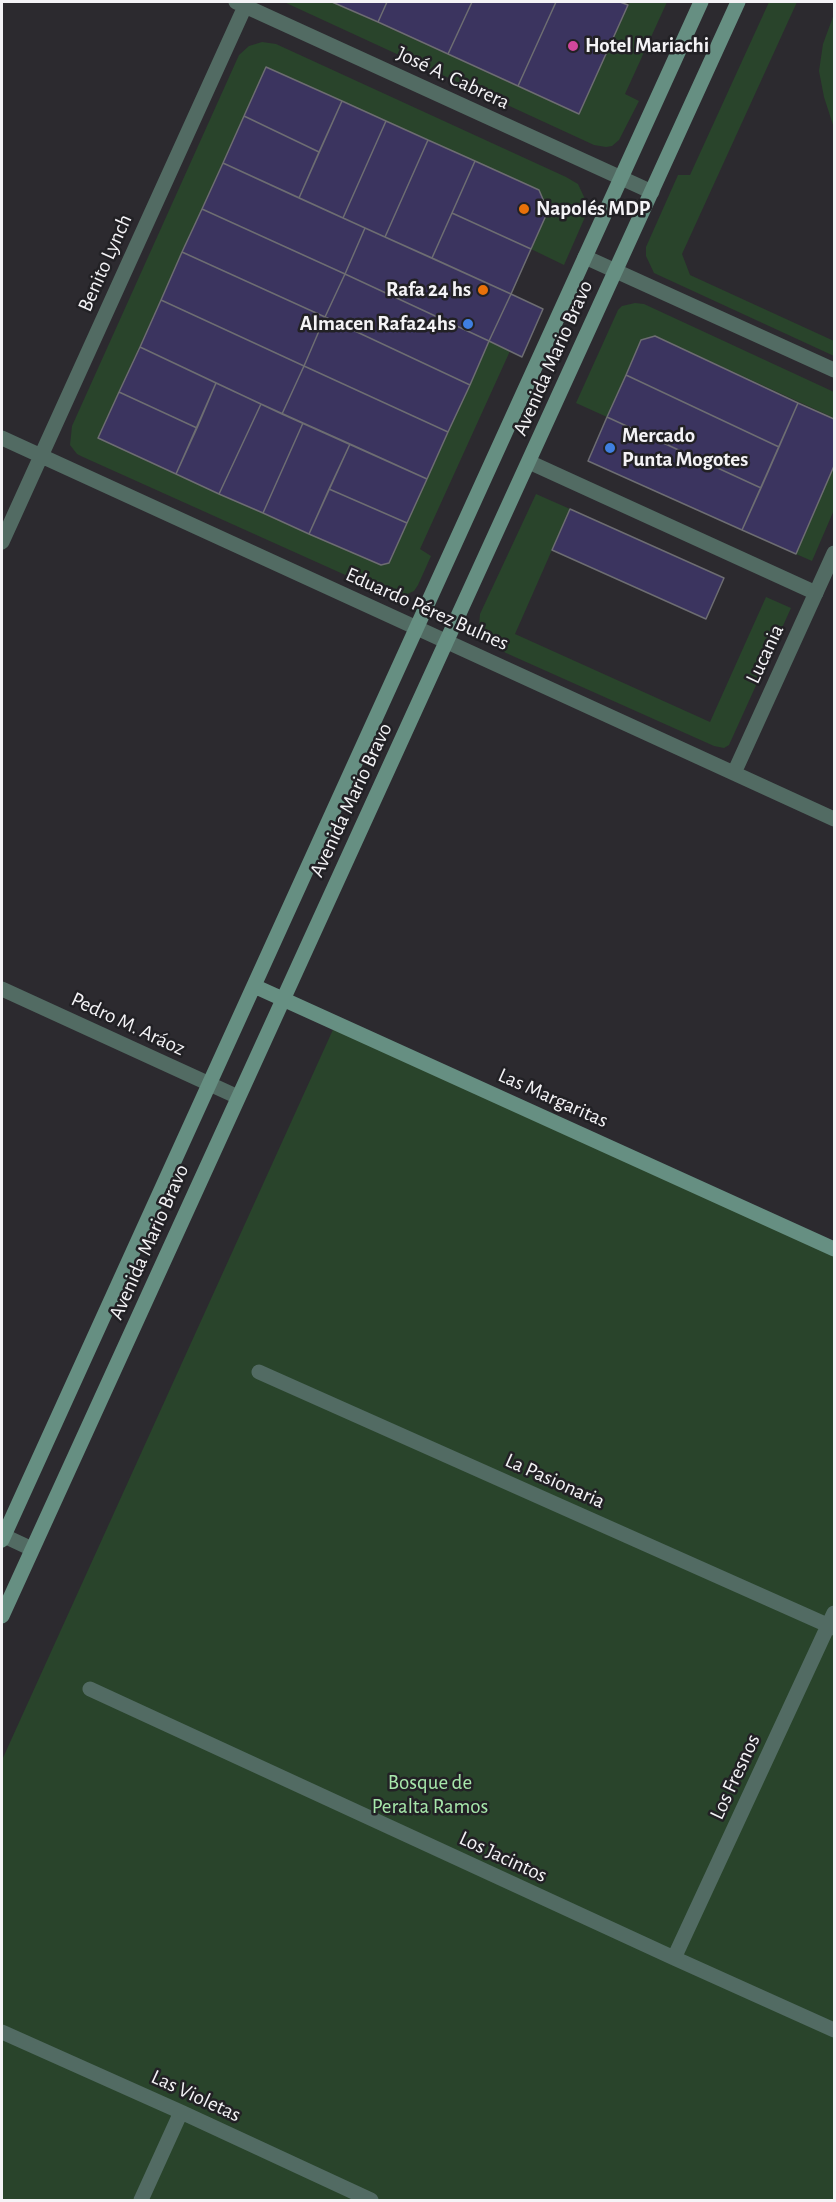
<!DOCTYPE html>
<html>
<head>
<meta charset="utf-8">
<style>
  body { margin:0 }
  #map { position:relative; width:836px; height:2202px; overflow:hidden; background:#2c2a2f; font-family:"Alegreya Sans",sans-serif }
  canvas { display:block }
  .frame { position:absolute; inset:0; border:3px solid #f4f3f6; pointer-events:none }
</style>
</head>
<body>
<div id="map">
<canvas width="836" height="2202"></canvas>
<div class="frame"></div>
</div>
<script>
const ctx = document.querySelector('canvas').getContext('2d');
ctx.lineJoin = 'round';
function fillPath(path, color) { ctx.fillStyle = color; ctx.fill(path, 'evenodd'); }
const poly = rows => new Path2D(rows.map(r => 'M' + r).join(''));
function trace(path, color, width, dash) { ctx.strokeStyle = color; ctx.lineWidth = width; ctx.lineCap = dash ? 'butt' : 'round'; ctx.setLineDash(dash || []); ctx.stroke(path); }
function drawText(font, color, halo, rows, align = 'center') {
  ctx.font = font + ' "Alegreya Sans",sans-serif'; ctx.lineWidth = 5; ctx.setLineDash([]); ctx.textBaseline = 'middle'; ctx.strokeStyle = halo; ctx.fillStyle = color; for (const [text, x, y, turn = 0] of rows) {
    ctx.save(); ctx.translate(x, y); ctx.rotate((+turn || 0) * Math.PI / 180); ctx.textAlign = isNaN(turn) ? turn : align; if (halo) ctx.strokeText(text, 0, 0); ctx.fillText(text, 0, 0); ctx.restore();
  }
}
const green = poly([
  [284,2,332,2,579,114,630,2,667,2,625,94,639,101,619,140,612,146,606,147,594,145],
  [769,2,797,2,682,254,690,275,834,341,834,356,654,273,646,256,646,247,678,175,690,175],
  [834,14,834,128,824,97,819,71,823,44],
  [262,42,276,44,566,177,578,184,585,199,585,217,564,265,531,249,548,211,539,190,266,67,98,438,381,565,389,563,489,341,510,351,420,549,431,556,418,585,414,591,403,596,392,596,83,457,77,454,70,445,72,426,239,55,249,46],
  [635,303,644,304,834,392,834,418,655,336,641,340,607,417,576,403,618,310,622,306],
  [834,466,834,510,812,561,796,554],
  [536,494,570,509,515,634,710,722,766,597,791,608,729,745,724,748,714,746,506,653,485,638,479,626,480,614],
  [336,1023,834,1249,834,2200,2,2200,2,1760]
]);
const building = poly([
  [332,2,387,2,378,22,332,2],
  [387,2,472,2,448,54,378,22,387,2],
  [472,2,556,2,518,86,448,54,472,2],
  [556,2,620,2,628,5,579,114,518,86,556,2],
  [266,67,342,101,319,152,244,116,266,67],
  [342,101,386,121,343,218,299,198,342,101],
  [244,116,319,152,299,198,223,163,244,116],
  [386,121,428,140,385,237,343,218,386,121],
  [428,140,475,161,432,258,385,237,428,140],
  [475,161,539,190,548,211,531,249,452,213,475,161],
  [223,163,365,228,345,274,202,209,223,163],
  [202,209,345,274,325,317,182,252,202,209],
  [452,213,531,249,511,294,432,258,452,213],
  [365,228,511,294,489,341,345,274,365,228],
  [182,252,325,317,304,366,161,300,182,252],
  [345,274,489,341,470,385,325,317,345,274],
  [511,294,543,309,522,357,489,341,511,294],
  [161,300,304,366,282,414,140,347,161,300],
  [325,317,470,385,448,432,304,366,325,317],
  [655,336,798,403,779,447,626,375,641,340,655,336],
  [140,347,216,383,197,428,119,392,140,347],
  [304,366,448,432,427,479,282,414,304,366],
  [626,375,779,447,761,488,607,417,626,375],
  [216,383,261,404,219,494,176,474,216,383],
  [119,392,197,428,176,474,98,438,119,392],
  [798,403,834,419,834,466,796,554,742,530,798,403],
  [261,404,303,423,263,513,219,494,261,404],
  [607,417,761,488,742,530,588,461,607,417],
  [303,423,350,444,309,534,263,513,303,423],
  [350,444,427,479,407,523,329,489,350,444],
  [329,489,407,523,389,563,381,565,309,534,329,489],
  [570,509,724,578,706,619,552,550,570,509]
]);
const lane = poly([
  [529,462,816,593]
]);
const street = poly([
  [236,2,652,192],
  [585,257,834,370],
  [2,438,834,819],
  [2,542,247,2],
  [734,773,834,553],
  [2,989,238,1097],
  [259,1372,834,1628],
  [2,1535,32,1549],
  [90,1689,674,1958,834,2030],
  [674,1958,834,1613],
  [2,2032,181,2112,371,2200],
  [141,2200,181,2112]
]);
const secondary = poly([
  [254,986,834,1249],
  [2,1540,701,2],
  [2,1616,738,2]
]);
const markers = [
  [573,46,6,"#d1479c"],
  [524,209,6,"#e8710a"],
  [483,290,6,"#e8710a"],
  [468,324,6,"#3f7fe0"],
  [610,448,6,"#3f7fe0"]
];
const poiNames = [
  ["Hotel Mariachi",585,46],
  ["Napolés MDP",536,209],
  ["Rafa 24 hs",471,290,"right"],
  ["Almacen Rafa24hs",456,324,"right"],
  ["Mercado",622,436],
  ["Punta Mogotes",622,460]
];
const streetNames = [
  ["José A. Cabrera",453,78,25],
  ["Benito Lynch",105,263,-66],
  ["Avenida Mario Bravo",553,358,-66],
  ["Eduardo Pérez Bulnes",427,609,24],
  ["Lucania",765,654,-65],
  ["Avenida Mario Bravo",351,800,-65],
  ["Pedro M. Aráoz",128,1024,25],
  ["Las Margaritas",553,1098,24],
  ["Avenida Mario Bravo",149,1242,-66],
  ["La Pasionaria",555,1481,24],
  ["Los Fresnos",735,1777,-65],
  ["Los Jacintos",503,1857,25],
  ["Las Violetas",196,2096,25]
];
const parkNames = [
  ["Bosque de",430,1783],
  ["Peralta Ramos",430,1807]
];
fillPath(green, '#29442b');
fillPath(building, '#3b345f');
trace(building, '#6d6d72', 1.5);
trace(lane, '#526b63', 15);
trace(street, '#526b63', 15);
trace(secondary, '#668f82', 15);
for (const [x, y, r, color] of markers) { const dot = new Path2D(); dot.arc(x, y, r, 0, 2 * Math.PI); ctx.fillStyle = color; ctx.fill(dot); trace(dot, '#222125', 2); }
drawText('bold 21px', '#f4f3f6', '#222125', poiNames, 'left');
drawText('21px', '#f4f3f6', '#222125', streetNames);
drawText('21px', '#a7e7ab', '#222125', parkNames);
</script>
</body>
</html>
